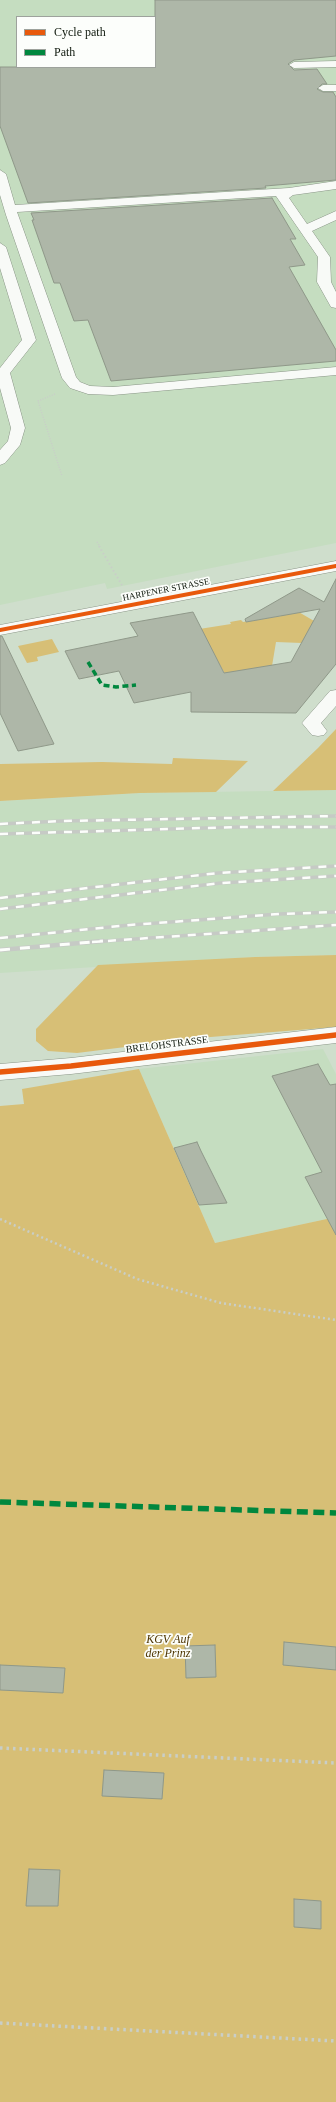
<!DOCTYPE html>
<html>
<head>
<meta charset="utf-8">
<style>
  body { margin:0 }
  #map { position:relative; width:336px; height:2102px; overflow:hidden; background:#cfdecc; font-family:Georgia,serif }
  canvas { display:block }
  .legend { position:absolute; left:16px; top:16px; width:140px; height:52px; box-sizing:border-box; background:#fcfefb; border:1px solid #9da29c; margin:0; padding:5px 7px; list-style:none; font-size:12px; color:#0f190d }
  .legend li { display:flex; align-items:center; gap:8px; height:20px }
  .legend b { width:20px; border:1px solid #9da29c }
</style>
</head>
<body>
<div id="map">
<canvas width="336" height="2102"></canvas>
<ul class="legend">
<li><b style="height:5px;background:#e8590c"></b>Cycle path</li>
<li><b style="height:5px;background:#00873e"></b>Path</li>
</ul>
</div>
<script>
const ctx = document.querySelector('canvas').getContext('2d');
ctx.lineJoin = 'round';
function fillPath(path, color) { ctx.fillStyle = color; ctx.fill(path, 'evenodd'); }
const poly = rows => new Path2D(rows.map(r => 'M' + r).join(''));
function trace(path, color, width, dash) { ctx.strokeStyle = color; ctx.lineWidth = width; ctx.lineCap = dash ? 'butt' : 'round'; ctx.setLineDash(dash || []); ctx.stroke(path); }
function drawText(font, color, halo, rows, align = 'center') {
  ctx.font = font + ' Georgia,serif'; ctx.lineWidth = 3.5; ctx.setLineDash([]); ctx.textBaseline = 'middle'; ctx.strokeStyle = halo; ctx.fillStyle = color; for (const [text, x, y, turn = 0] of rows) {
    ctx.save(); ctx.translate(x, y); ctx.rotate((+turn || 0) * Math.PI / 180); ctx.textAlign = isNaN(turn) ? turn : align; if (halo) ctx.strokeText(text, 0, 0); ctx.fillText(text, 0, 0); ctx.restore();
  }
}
const built = poly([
  [0,0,336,0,336,543,107,589,105,583,0,605],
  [17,17,155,17,155,67,17,67],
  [336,790,336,955,255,957,0,973,0,801,140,793],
  [323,1049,336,1074,336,1217,215,1243,139,1069]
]);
const green = poly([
  [278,600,321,625,302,643,276,642,272,666,225,674,213,653,193,630,231,624,230,622,241,620,243,622,281,616],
  [52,639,59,652,37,657,38,661,27,663,18,646],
  [336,729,336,790,273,791,318,748],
  [173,758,248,761,216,792,140,793,0,801,0,764,102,762,172,764],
  [336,955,336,1027,198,1038,77,1053,48,1051,36,1041,36,1029,98,965,255,957],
  [139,1069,215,1243,336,1217,336,2102,0,2102,0,1106,24,1104,22,1089]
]);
const building = poly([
  [155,0,336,0,336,56,294,60,288,64,294,70,317,69,327,84,322,84,317,89,323,92,333,92,336,97,336,180,265,186,266,188,28,203,0,126,0,67,155,67,155,0],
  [272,198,296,239,290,239,305,265,289,267,336,350,336,361,111,381,88,320,74,321,60,283,54,283,32,220,34,220,31,213,272,198],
  [336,579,336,664,296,713,191,712,191,692,134,703,119,671,79,679,65,651,138,636,130,623,193,612,224,673,291,662,320,609,246,622,245,619,299,588,324,602,336,579],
  [0,636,2,636,54,744,18,751,0,713,0,636],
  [318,1064,330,1085,336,1084,336,1235,305,1177,322,1172,272,1076,318,1064],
  [197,1142,201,1151,227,1203,199,1205,174,1148,197,1142],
  [284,1642,336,1647,336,1670,283,1665,284,1642],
  [215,1645,216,1677,186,1678,185,1646,215,1645],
  [0,1665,65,1668,63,1693,0,1690,0,1665],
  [104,1770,164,1773,162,1799,102,1796,104,1770],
  [29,1869,60,1870,58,1906,26,1906,29,1869],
  [294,1899,321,1901,321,1929,294,1927,294,1899]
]);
const pathFar3 = poly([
  [55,394,38,401,62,476],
  [97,542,100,547]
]);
const pathFar2 = poly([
  [99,546,123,587]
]);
const pathFar1 = poly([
  [0,1219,137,1279,221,1303,336,1320]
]);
const path = poly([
  [0,1748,336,1763],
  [0,2023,336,2041]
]);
const minor = poly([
  [336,61,336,67,294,68,289,65,294,62,336,61],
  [336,85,336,91,323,91,318,88,323,85,336,85],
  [0,170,6,174,15,205,289,188,336,181,336,189,293,195,289,198,307,224,336,211,336,220,312,231,330,257,331,282,336,292,336,308,331,307,317,282,318,257,276,196,17,212,76,377,80,382,90,386,113,387,336,367,336,375,113,395,88,394,70,388,62,378,6,215,0,195,0,170],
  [0,243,6,247,36,340,10,373,25,428,20,445,5,463,0,465,0,450,8,441,11,428,0,388,0,368,22,340,0,268,0,243],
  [336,561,336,571,0,635,0,625,336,561],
  [336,690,336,706,321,723,327,731,324,735,318,736,312,735,302,723,330,691,336,690],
  [336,1027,336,1043,71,1074,0,1080,0,1064,71,1058,336,1027]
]);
const railFar1 = poly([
  [0,824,62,821,336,816],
  [0,834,238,827,336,827],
  [0,898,218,873,336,866],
  [0,909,221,883,336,876],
  [0,938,130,925,279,914,336,912],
  [92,942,336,925]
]);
const rail = poly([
  [0,950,103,941]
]);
const quietFar1 = poly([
  [88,662,102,685,116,687,136,685]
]);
const quiet = poly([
  [0,1502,336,1513]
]);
const cyclewayFar1 = poly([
  [0,630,336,566]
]);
const cycleway = poly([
  [0,1072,71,1066,336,1035]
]);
const farStreetnames = [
  ["HARPENER STRASSE",166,590,-11]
];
const streetNames = [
  ["BRELOHSTRASSE",167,1045,-7]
];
const nearParknames = [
  ["KGV Auf",168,1640],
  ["der Prinz",168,1654]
];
fillPath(built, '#c5ddc0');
fillPath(green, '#d7bf76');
fillPath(building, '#aeb7a8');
trace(building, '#8f9889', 1);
trace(minor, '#8a9587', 1);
trace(pathFar3, '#c9cec8', 1.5, [1, 1.5]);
trace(pathFar2, '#c9cec8', 2, [1.5, 2.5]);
trace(pathFar1, '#c9cec8', 2.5, [2, 3]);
trace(path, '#c9cec8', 3.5, [2.5, 4]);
fillPath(minor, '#f8faf7');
trace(railFar1, '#c6cac5', 3.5);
trace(rail, '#c6cac5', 4.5);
trace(railFar1, '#fcfefb', 2.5, [8]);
trace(rail, '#fcfefb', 3, [10]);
trace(quietFar1, '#00873e', 3.5, [6, 3.5]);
trace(quiet, '#00873e', 5.5, [11, 5.5]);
trace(cyclewayFar1, '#e8590c', 4);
trace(cycleway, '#e8590c', 5.5);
drawText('9px', '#0f190d', '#fcfefb', farStreetnames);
drawText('10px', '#0f190d', '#fcfefb', streetNames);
drawText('italic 12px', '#4e3500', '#fcfefb', nearParknames);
</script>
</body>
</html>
